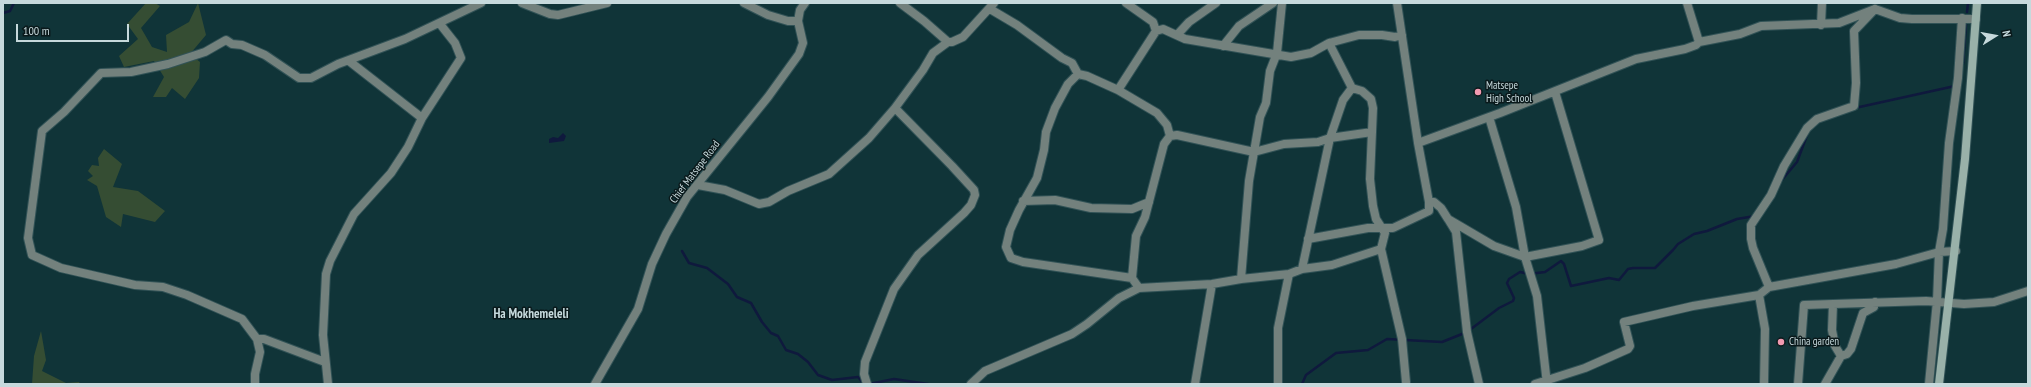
<!DOCTYPE html>
<html>
<head>
<meta charset="utf-8">
<style>
  body { margin:0 }
  #map { position:relative; width:2031px; height:387px; overflow:hidden; background:#103438; font-family:"PT Sans Narrow",sans-serif }
  canvas { display:block }
  .frame { position:absolute; inset:0; border:4px solid #c6d9dc; pointer-events:none }
  .north { position:absolute; left:1975px; top:16px; width:40px; height:40px; -webkit-text-stroke:3px #0a191b; paint-order:stroke; rotate:79deg; font-size:11px; font-weight:700; line-height:16px; text-align:center; color:#c6d9dc }
  .north::after { content:''; display:block; margin:auto; width:14px; height:18px; background:#c6d9dc; clip-path:polygon(50% 0,100% 100%,50% 72%,0 100%) }
  .scale { position:absolute; left:16px; top:24px; width:113px; height:18px; box-sizing:border-box; border:2px solid #c6d9dc; border-top:0; padding-left:5px; font-size:12px; line-height:14px; white-space:nowrap; color:#c6d9dc; -webkit-text-stroke:3px #0a191b; paint-order:stroke }
</style>
</head>
<body>
<div id="map">
<canvas width="2031" height="387"></canvas>
<div class="frame"></div>
<div class="north">N</div>
<div class="scale">100 m</div>
</div>
<script>
const ctx = document.querySelector('canvas').getContext('2d');
ctx.lineJoin = 'round';
function fillPath(path, color) { ctx.fillStyle = color; ctx.fill(path, 'evenodd'); }
const poly = rows => new Path2D(rows.map(r => 'M' + r).join(''));
function trace(path, color, width, dash) { ctx.strokeStyle = color; ctx.lineWidth = width; ctx.lineCap = dash ? 'butt' : 'round'; ctx.setLineDash(dash || []); ctx.stroke(path); }
function drawText(font, color, halo, rows, align = 'center') {
  ctx.font = font + ' "PT Sans Narrow",sans-serif'; ctx.lineWidth = 3; ctx.setLineDash([]); ctx.textBaseline = 'middle'; ctx.strokeStyle = halo; ctx.fillStyle = color; for (const [text, x, y, turn = 0] of rows) {
    ctx.save(); ctx.translate(x, y); ctx.rotate((+turn || 0) * Math.PI / 180); ctx.textAlign = isNaN(turn) ? turn : align; if (halo) ctx.strokeText(text, 0, 0); ctx.fillText(text, 0, 0); ctx.restore();
  }
}
const green = poly([
  [146,3,155,3,160,6,141,28,152,47,167,52,166,35,189,22,198,3,206,35,190,54,200,62,199,78,185,99,172,88,166,97,153,97,164,77,154,61,124,67,119,56,138,39,127,24],
  [104,149,122,164,113,187,138,191,165,211,155,222,123,214,121,227,106,217,97,186,87,180,93,176,88,171,92,165,99,166,98,158],
  [41,331,46,360,42,371,66,383,79,382,80,384,32,384,34,356]
]);
const water = poly([
  [563,133,566,136,564,141,549,143,549,139,553,137,558,138]
]);
const stream = poly([
  [1967,12,1968,3],
  [3,13,10,11,14,3],
  [1963,64,1966,24],
  [1855,108,1955,86],
  [1781,181,1797,162,1809,130],
  [682,251,689,263,707,268,728,284,737,297,751,303,762,322,771,333,778,336,786,350,798,354,808,362,818,375,832,380,858,377,863,383],
  [869,384,894,379,928,384],
  [1302,384,1306,375,1336,353,1368,350,1387,339,1442,342,1467,332,1499,308,1513,301,1514,298,1507,283,1509,279,1520,272,1529,274,1545,272,1561,261,1564,264,1571,286,1609,278,1619,280,1628,269,1633,268,1655,268,1673,250,1678,244,1694,234,1707,231,1737,219,1755,216]
]);
const minor = poly([
  [522,3,550,14,558,15,607,3],
  [744,3,768,15,788,21,798,21],
  [900,3,924,21,948,42,952,42,963,37,994,3],
  [1397,3,1418,143,1500,113,1636,59,1685,49,1696,45,1699,42],
  [1687,3,1699,42,1740,34,1761,26,1839,23,1875,9,1900,18,1912,19,1976,19],
  [990,9,1017,25,1062,58,1072,63,1078,74,1087,76,1118,90,1157,113,1167,125,1170,136],
  [1821,25,1822,3],
  [1156,31,1163,29,1185,39,1291,57,1311,53,1329,43,1359,35,1382,35,1395,37,1402,35],
  [1177,35,1189,22,1216,3],
  [1329,43,1352,88,1362,91,1371,99,1373,108,1370,179,1373,206,1376,219,1385,233,1381,249,1402,339,1406,382],
  [1223,46,1239,26,1273,3],
  [349,61,422,118],
  [1078,74,1068,84,1055,108,1046,132,1044,150,1037,178,1019,210,1010,230,1006,247,1011,258,1023,262,1132,278],
  [1118,90,1156,31,1153,22,1126,3],
  [1489,117,1516,207,1525,257,1582,246,1599,240,1555,92],
  [1372,132,1330,138,1318,142,1284,144,1254,152,1177,135,1170,136,1164,144,1145,217,1136,236,1132,278,1139,288,1212,284,1241,279,1289,274,1302,269,1332,265,1381,249],
  [1418,143,1429,202,1434,202,1441,208,1448,219],
  [698,185,725,190,759,204,769,202,788,191,829,174,869,138,895,108],
  [1023,201,1055,200,1091,208,1132,209,1149,202],
  [1308,239,1368,228,1393,228,1429,211,1429,202],
  [1302,269,1330,138,1343,100,1352,88],
  [1241,279,1249,181,1260,117,1266,103,1270,71,1277,53,1282,3],
  [1769,287,1753,248,1751,239,1751,225,1771,195,1784,166,1807,128,1817,119,1854,106,1856,83,1854,31,1875,9],
  [1759,295,1765,329,1764,384],
  [1875,302,1874,307,1863,313,1851,349,1847,354,1841,356,1835,346,1832,330,1833,304,1926,301,1964,304,1994,302,2028,291],
  [325,362,264,339,257,339,242,319,187,295,163,287,135,285,61,268,32,255,28,238,42,131,64,112,101,73,131,72,168,64,205,52,226,40,232,44,242,45,265,55,299,78,311,78,338,64,405,39,481,3],
  [255,384,255,374,260,352,257,339],
  [328,384,323,335,326,274,330,261,354,214,391,173,408,147,422,118,461,58,455,43,440,24],
  [595,384,638,309,652,264,666,234,687,197,768,97,799,54,803,43,798,21,800,10,805,3],
  [867,384,864,374,865,362,894,289,918,255,964,213,971,205,975,195,974,190,952,166,895,108,923,70,933,53,948,42],
  [971,384,985,371,1072,334,1087,324,1119,298,1139,288],
  [1195,384,1212,284],
  [1278,384,1278,328,1289,274],
  [1479,384,1467,332,1456,232,1448,219,1494,246,1525,257,1537,296,1547,384],
  [1535,384,1585,368,1628,349,1630,346,1624,322,1693,306,1759,295,1769,287,1896,264,1939,252,1956,251],
  [1798,384,1804,305,1833,304],
  [1825,384,1841,356],
  [1929,384,1937,301,1939,252,1943,229,1949,143,1958,78,1962,18]
]);
const secondary = poly([
  [1939,384,1965,159,1977,3]
]);
const markers = [
  [1478,92,4,"#f19ab1"],
  [1781,342,4,"#f19ab1"]
];
const poiNames = [
  ["Matsepe",1486,86],
  ["High School",1486,99],
  ["China garden",1789,342]
];
const streetNames = [
  ["Chief Matsepe Road",695,172,-53]
];
const quarterNames = [
  ["Ha Mokhemeleli",531,314]
];
fillPath(green, '#354d33');
fillPath(water, '#0f193d');
trace(stream, '#0f193d', 2.5);
trace(minor, '#315256', 10);
trace(secondary, '#315256', 10);
trace(minor, '#73817d', 8);
trace(secondary, '#99b1a9', 8);
for (const [x, y, r, color] of markers) { const dot = new Path2D(); dot.arc(x, y, r, 0, 2 * Math.PI); ctx.fillStyle = color; ctx.fill(dot); trace(dot, '#0a191b', 1.5); }
drawText('11px', '#c6d9dc', '#0a191b', poiNames, 'left');
drawText('11px', '#c6d9dc', '#0a191b', streetNames);
drawText('bold 13px', '#c6d9dc', '#0a191b', quarterNames);
</script>
</body>
</html>
